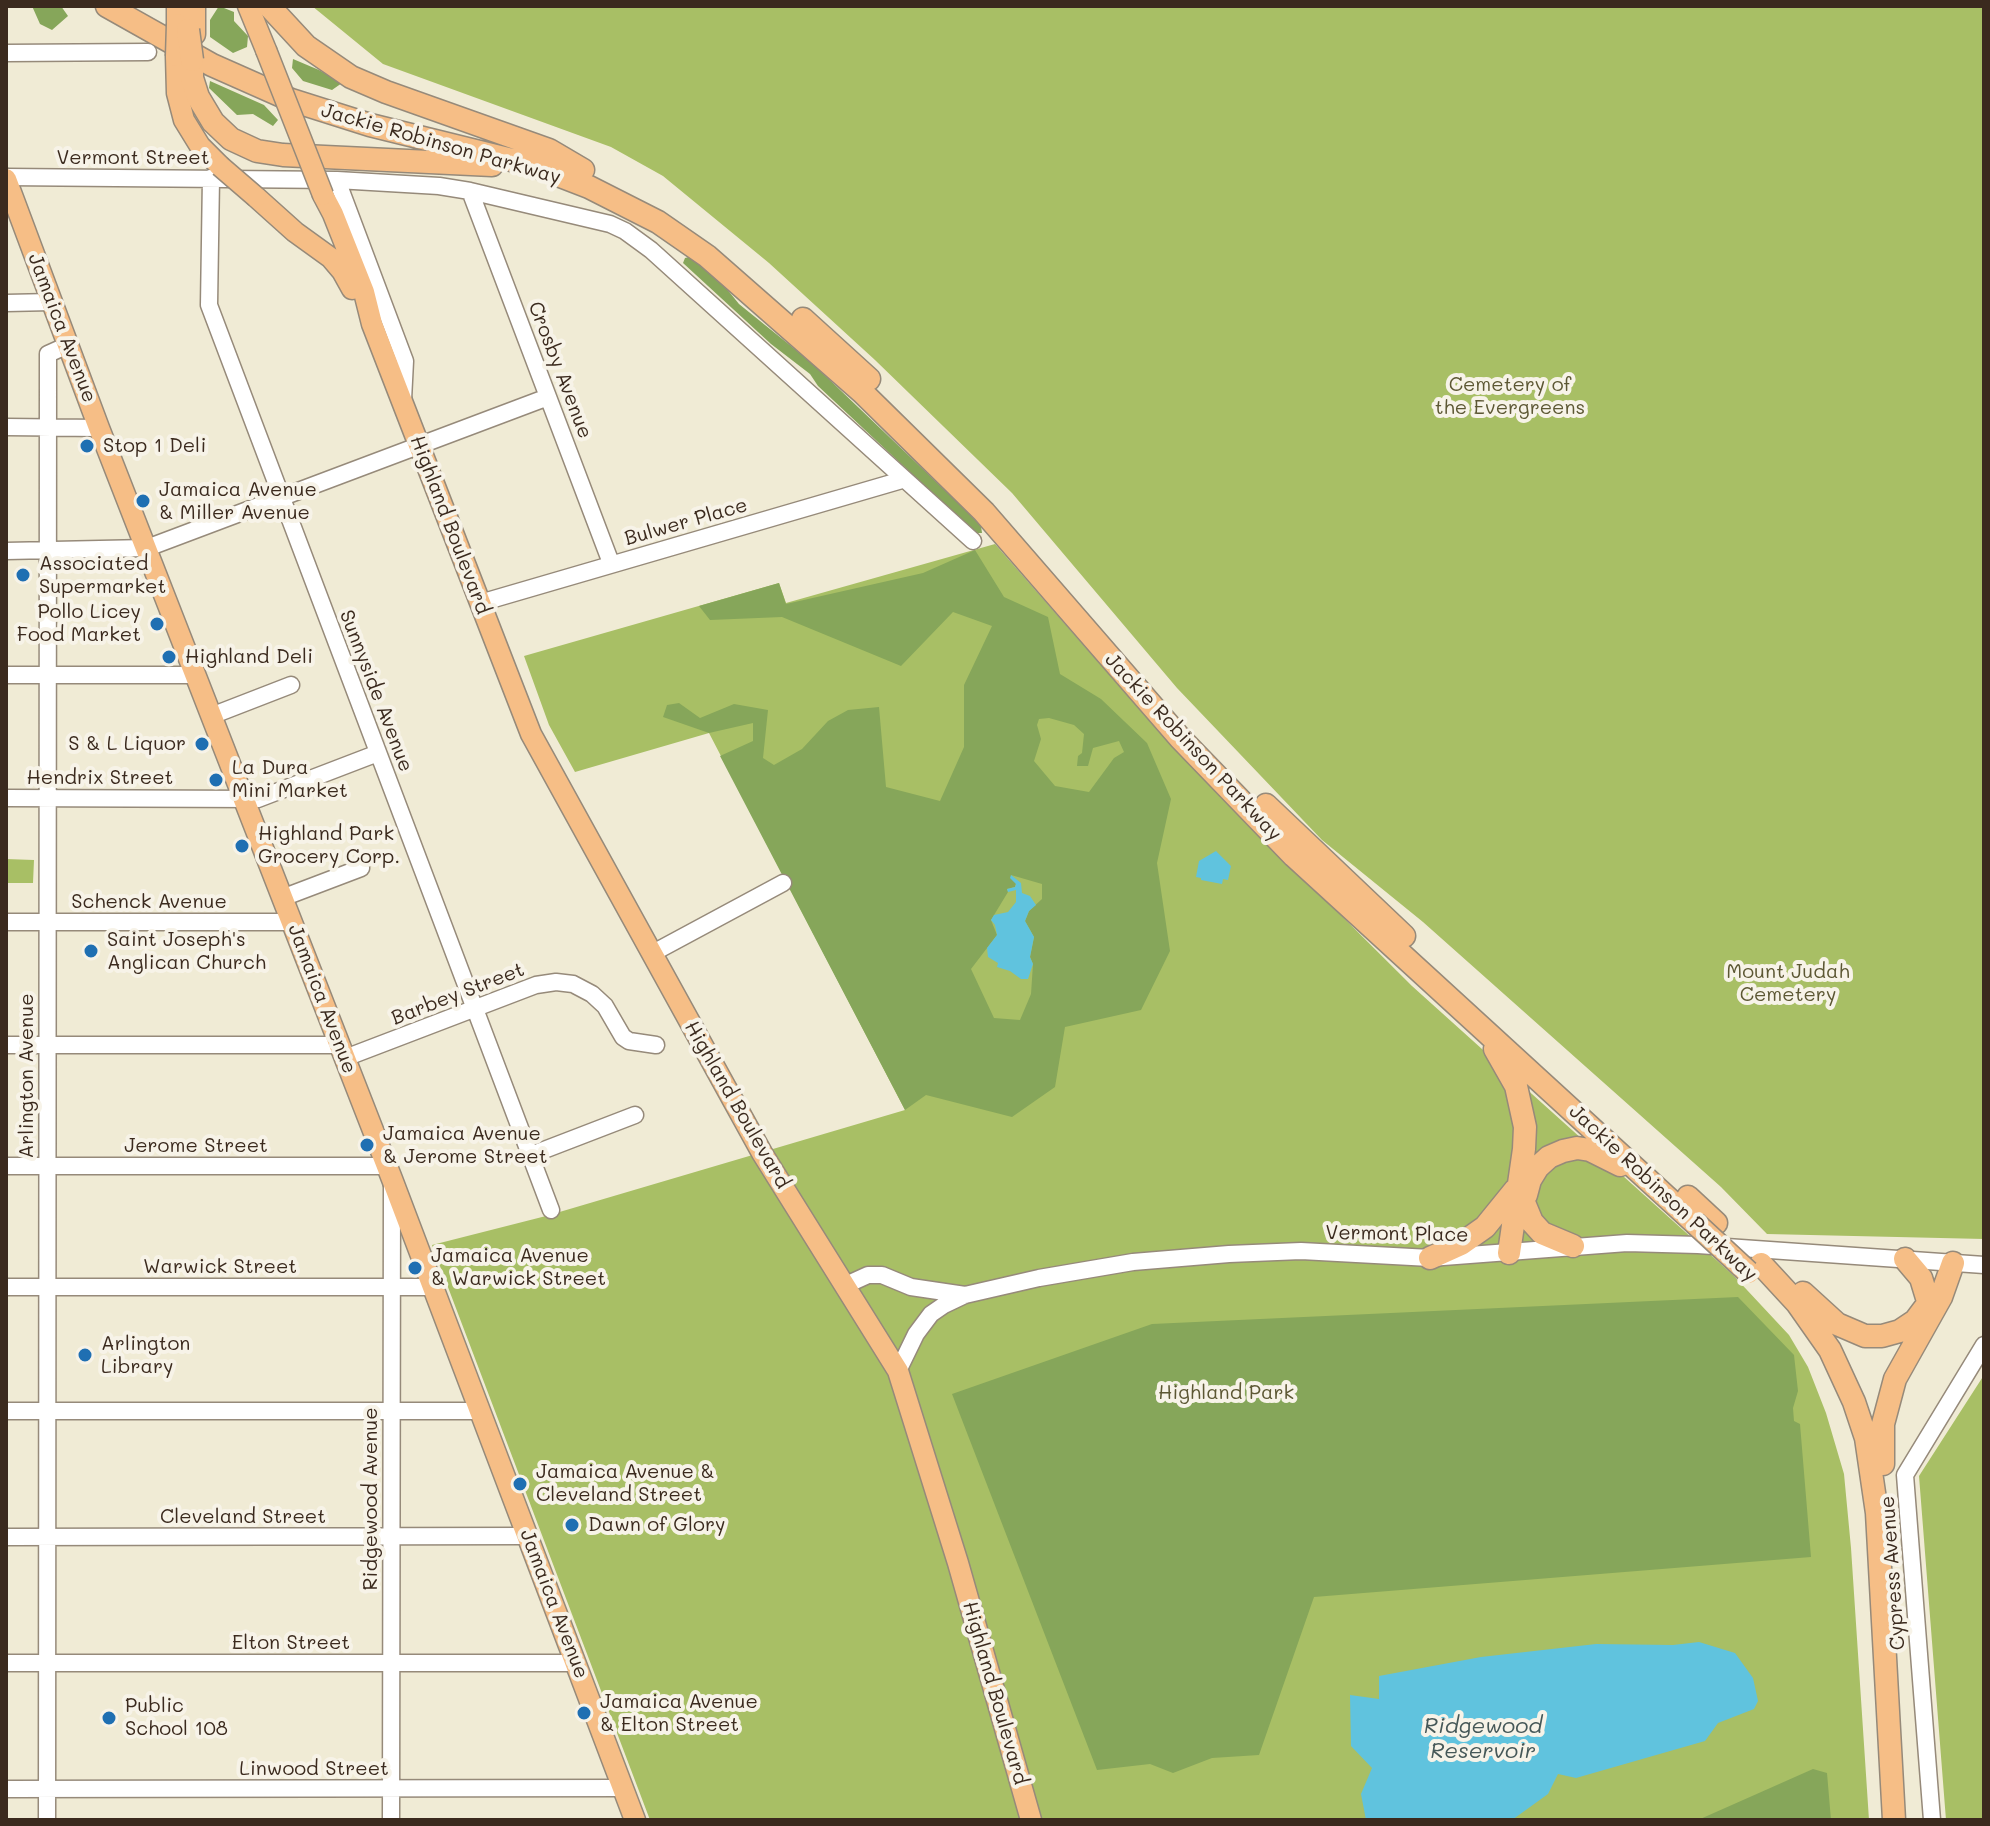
<!DOCTYPE html>
<html>
<head>
<meta charset="utf-8">
<style>
  body { margin:0 }
  #map { position:relative; width:1990px; height:1826px; overflow:hidden; background:#f0ebd5; font-family:Mali,sans-serif }
  canvas { display:block }
  .frame { position:absolute; inset:0; border:8px solid #3b2a1e; pointer-events:none }
</style>
</head>
<body>
<div id="map">
<canvas width="1990" height="1826"></canvas>
<div class="frame"></div>
</div>
<script>
const ctx = document.querySelector('canvas').getContext('2d');
ctx.lineJoin = 'round';
function fillPath(path, color) { ctx.fillStyle = color; ctx.fill(path, 'evenodd'); }
const poly = rows => new Path2D(rows.map(r => 'M' + r).join(''));
function trace(path, color, width, dash) { ctx.strokeStyle = color; ctx.lineWidth = width; ctx.lineCap = dash ? 'butt' : 'round'; ctx.setLineDash(dash || []); ctx.stroke(path); }
function drawText(font, color, halo, rows, align = 'center') {
  ctx.font = font + ' Mali,sans-serif'; ctx.lineWidth = 8; ctx.setLineDash([]); ctx.textBaseline = 'middle'; ctx.strokeStyle = halo; ctx.fillStyle = color; for (const [text, x, y, turn = 0] of rows) {
    ctx.save(); ctx.translate(x, y); ctx.rotate((+turn || 0) * Math.PI / 180); ctx.textAlign = isNaN(turn) ? turn : align; if (halo) ctx.strokeText(text, 0, 0); ctx.fillText(text, 0, 0); ctx.restore();
  }
}
const green = poly([
  [312,6,1984,6,1984,1239,1767,1234,1721,1187,1423,922,1322,840,1177,688,1012,493,875,360,769,263,663,176,611,147,383,64],
  [995,544,1178,753,1412,986,1733,1275,1789,1335,1808,1367,1826,1413,1844,1474,1851,1548,1869,1820,650,1820,432,1245,546,1216,905,1110,709,733,575,772,549,725,524,656,779,583,786,603],
  [6,859,34,860,33,883,6,883],
  [1984,1375,1984,1820,1946,1820,1919,1476]
]);
const forest = poly([
  [32,6,61,6,68,16,52,30,40,24],
  [219,6,234,12,234,21,248,36,247,47,233,53,210,37,210,20],
  [293,59,319,70,342,83,332,90,303,81,292,68],
  [210,81,264,105,278,120,273,126,253,114,237,115,209,88],
  [689,257,718,278,739,304,812,363,951,496,981,526,982,533,975,533,818,386,810,374,771,344,683,263,685,258],
  [975,550,1004,597,1048,617,1060,674,1101,699,1147,743,1171,799,1157,863,1170,951,1141,1010,1065,1027,1055,1087,1012,1117,926,1095,905,1110,720,756,753,741,753,723,709,733,663,717,667,705,679,703,700,718,734,704,768,710,763,758,774,765,802,749,828,721,848,710,879,707,886,787,940,801,964,747,964,685,992,626,953,612,901,666,782,617,710,620,699,606,779,583,786,604,923,573],
  [1049,718,1074,725,1084,734,1082,753,1078,756,1077,766,1088,766,1093,748,1119,741,1124,752,1114,758,1089,792,1055,786,1034,761,1041,739,1037,725,1039,719],
  [1011,875,1042,884,1042,899,1029,911,1025,921,1034,937,1030,957,1033,964,1031,994,1020,1020,994,1018,971,969,997,935,991,920,1008,892,1007,889,1015,887,1016,883],
  [1738,1297,1794,1355,1798,1391,1793,1408,1794,1421,1800,1424,1811,1557,1314,1597,1259,1755,1212,1758,1173,1773,1150,1764,1097,1770,952,1394,1152,1324],
  [1813,1769,1827,1773,1831,1820,1698,1820]
]);
const water = poly([
  [1216,851,1231,866,1228,880,1223,879,1222,884,1201,880,1201,878,1196,877,1199,861],
  [1011,875,1021,883,1022,893,1030,896,1036,905,1029,911,1025,921,1034,937,1030,957,1033,964,1028,979,1021,979,1010,971,997,967,998,963,988,957,987,948,997,935,995,925,991,920,994,915,1008,912,1016,902,1016,890,1008,892,1007,889,1015,887,1016,884,1010,878],
  [1699,1642,1735,1653,1753,1678,1758,1701,1754,1709,1718,1723,1705,1741,1576,1778,1558,1774,1548,1794,1512,1820,1366,1820,1361,1794,1372,1768,1351,1746,1350,1695,1379,1699,1379,1676,1481,1657,1596,1644,1673,1645]
]);
const minor = poly([
  [6,53,148,52],
  [6,177,337,180,439,186,470,191,610,224,625,231,651,250,973,541],
  [211,178,209,305,551,1210],
  [337,180,405,361,403,400],
  [470,191,611,563],
  [6,303,52,302],
  [6,427,99,428],
  [6,551,147,548,548,397],
  [480,603,902,480],
  [6,675,195,675],
  [211,716,291,685],
  [6,798,258,799,378,753],
  [282,898,361,868],
  [6,922,292,922],
  [651,954,783,883],
  [6,1045,340,1045],
  [345,1058,536,985,556,982,573,984,592,994,605,1006,623,1037,629,1041,656,1045],
  [531,1155,635,1115],
  [6,1166,387,1166],
  [846,1285,868,1275,882,1275,911,1287,965,1295],
  [6,1287,434,1287],
  [898,1371,916,1334,931,1314,944,1305,965,1295,1039,1278,1133,1262,1229,1254,1301,1251,1430,1258,1627,1243,1698,1245,1984,1265],
  [6,1411,480,1411],
  [6,1537,528,1536],
  [6,1663,576,1663],
  [6,1789,623,1788],
  [47,1820,48,354,68,345],
  [391,1820,392,1184],
  [1932,1820,1905,1475,1984,1345]
]);
const major = poly([
  [248,6,266,50],
  [177,24,177,6],
  [176,56,177,93,184,120,200,146,220,166],
  [6,179,99,428,392,1179,635,1820],
  [323,195,333,214,364,292,372,324,531,734,762,1153,898,1371,958,1563,1031,1820],
  [256,197,295,232,331,258,342,271,352,289]
]);
const highway = poly([
  [107,6,212,65,291,100,370,125,532,165,589,187,658,222,707,256,862,392,984,512,1180,738,1294,856,1695,1223],
  [194,6,194,34],
  [269,6,306,46,351,77,386,92,549,150,583,170],
  [192,60,192,78,198,97,213,122,231,139,257,151,283,155,492,165],
  [803,319,869,379],
  [1266,805,1404,936],
  [1495,1049,1516,1086,1525,1127,1524,1149,1509,1253],
  [1526,1195,1530,1180,1538,1167,1549,1157,1563,1151,1577,1148,1590,1150,1620,1165],
  [1688,1197,1716,1223],
  [1525,1205,1532,1222,1542,1233,1573,1246],
  [1430,1258,1461,1244,1485,1227,1515,1190],
  [1905,1259,1921,1278,1928,1301],
  [1761,1264,1797,1303,1830,1350,1854,1402,1866,1438,1877,1513,1894,1820],
  [1803,1293,1837,1324,1865,1336,1882,1336,1900,1331,1915,1321,1924,1309],
  [1883,1464,1883,1424,1895,1379,1941,1297,1953,1263]
]);
const majorBridge = poly([
  [266,50,323,195],
  [176,56,177,24],
  [220,166,256,197]
]);
const highwayBridge = poly([
  [188,30,192,60],
  [1695,1223,1748,1272]
]);
const markers = [
  [87,446,8,"#1f6fb2"],
  [143,501,8,"#1f6fb2"],
  [23,575,8,"#1f6fb2"],
  [157,624,8,"#1f6fb2"],
  [169,657,8,"#1f6fb2"],
  [202,744,8,"#1f6fb2"],
  [216,780,8,"#1f6fb2"],
  [242,846,8,"#1f6fb2"],
  [91,951,8,"#1f6fb2"],
  [367,1145,8,"#1f6fb2"],
  [415,1268,8,"#1f6fb2"],
  [85,1355,8,"#1f6fb2"],
  [520,1484,8,"#1f6fb2"],
  [572,1525,8,"#1f6fb2"],
  [584,1713,8,"#1f6fb2"],
  [109,1718,8,"#1f6fb2"]
];
const streetNames = [
  ["Jackie Robinson Parkway",441,144,16],
  ["Vermont Street",133,158],
  ["Jamaica Avenue",62,328,69],
  ["Crosby Avenue",560,370,69],
  ["Bulwer Place",686,522,-16],
  ["Highland Boulevard",450,525,69],
  ["Sunnyside Avenue",376,691,69],
  ["Jackie Robinson Parkway",1193,747,47],
  ["Hendrix Street",100,778],
  ["Schenck Avenue",149,902],
  ["Barbey Street",458,994,-21],
  ["Jamaica Avenue",322,999,69],
  ["Arlington Avenue",27,1076,-90],
  ["Highland Boulevard",737,1105,60],
  ["Jerome Street",196,1146],
  ["Jackie Robinson Parkway",1663,1193,43],
  ["Vermont Place",1397,1234,1],
  ["Warwick Street",220,1267],
  ["Ridgewood Avenue",371,1499,-90],
  ["Cleveland Street",243,1517],
  ["Cypress Avenue",1893,1573,-94],
  ["Jamaica Avenue",554,1604,69],
  ["Elton Street",291,1643],
  ["Highland Boulevard",995,1693,74],
  ["Linwood Street",314,1769]
];
const parkNames = [
  ["Cemetery of",1510,385],
  ["the Evergreens",1510,408],
  ["Mount Judah",1788,972],
  ["Cemetery",1788,995],
  ["Highland Park",1226,1393]
];
const poiNames = [
  ["Stop 1 Deli",103,446],
  ["Jamaica Avenue",159,490],
  ["& Miller Avenue",159,513],
  ["Associated",39,564],
  ["Supermarket",39,587],
  ["Pollo Licey",141,612,"right"],
  ["Food Market",141,635,"right"],
  ["Highland Deli",185,657],
  ["S & L Liquor",186,744,"right"],
  ["La Dura",232,768],
  ["Mini Market",232,791],
  ["Highland Park",258,834],
  ["Grocery Corp.",258,857],
  ["Saint Joseph's",107,940],
  ["Anglican Church",107,963],
  ["Jamaica Avenue",383,1134],
  ["& Jerome Street",383,1157],
  ["Jamaica Avenue",431,1256],
  ["& Warwick Street",431,1279],
  ["Arlington",101,1344],
  ["Library",101,1367],
  ["Jamaica Avenue &",536,1472],
  ["Cleveland Street",536,1495],
  ["Dawn of Glory",588,1525],
  ["Jamaica Avenue",600,1702],
  ["& Elton Street",600,1725],
  ["Public",125,1706],
  ["School 108",125,1729]
];
const waterNames = [
  ["Ridgewood",1483,1726],
  ["Reservoir",1483,1751]
];
fillPath(green, '#a8bf65');
fillPath(forest, '#86a65a');
fillPath(water, '#60c3de');
trace(minor, '#968a7a', 19);
trace(major, '#968a7a', 23);
trace(highway, '#968a7a', 25);
trace(minor, '#fff', 16);
trace(major, '#f6be86', 20);
trace(highway, '#f6be86', 22);
trace(majorBridge, '#968a7a', 23, []);
trace(highwayBridge, '#968a7a', 25, []);
trace(majorBridge, '#f6be86', 20);
trace(highwayBridge, '#f6be86', 22);
for (const [x, y, r, color] of markers) { const dot = new Path2D(); dot.arc(x, y, r, 0, 2 * Math.PI); ctx.fillStyle = color; ctx.fill(dot); trace(dot, '#f7f3e8', 3); }
drawText('20px', '#3b2a1e', '#f7f3e8', streetNames);
drawText('20px', '#5c5733', '#f7f3e8', parkNames);
drawText('20px', '#3b2a1e', '#f7f3e8', poiNames, 'left');
drawText('italic 22px', '#465858', '#f7f3e8', waterNames);
</script>
</body>
</html>
